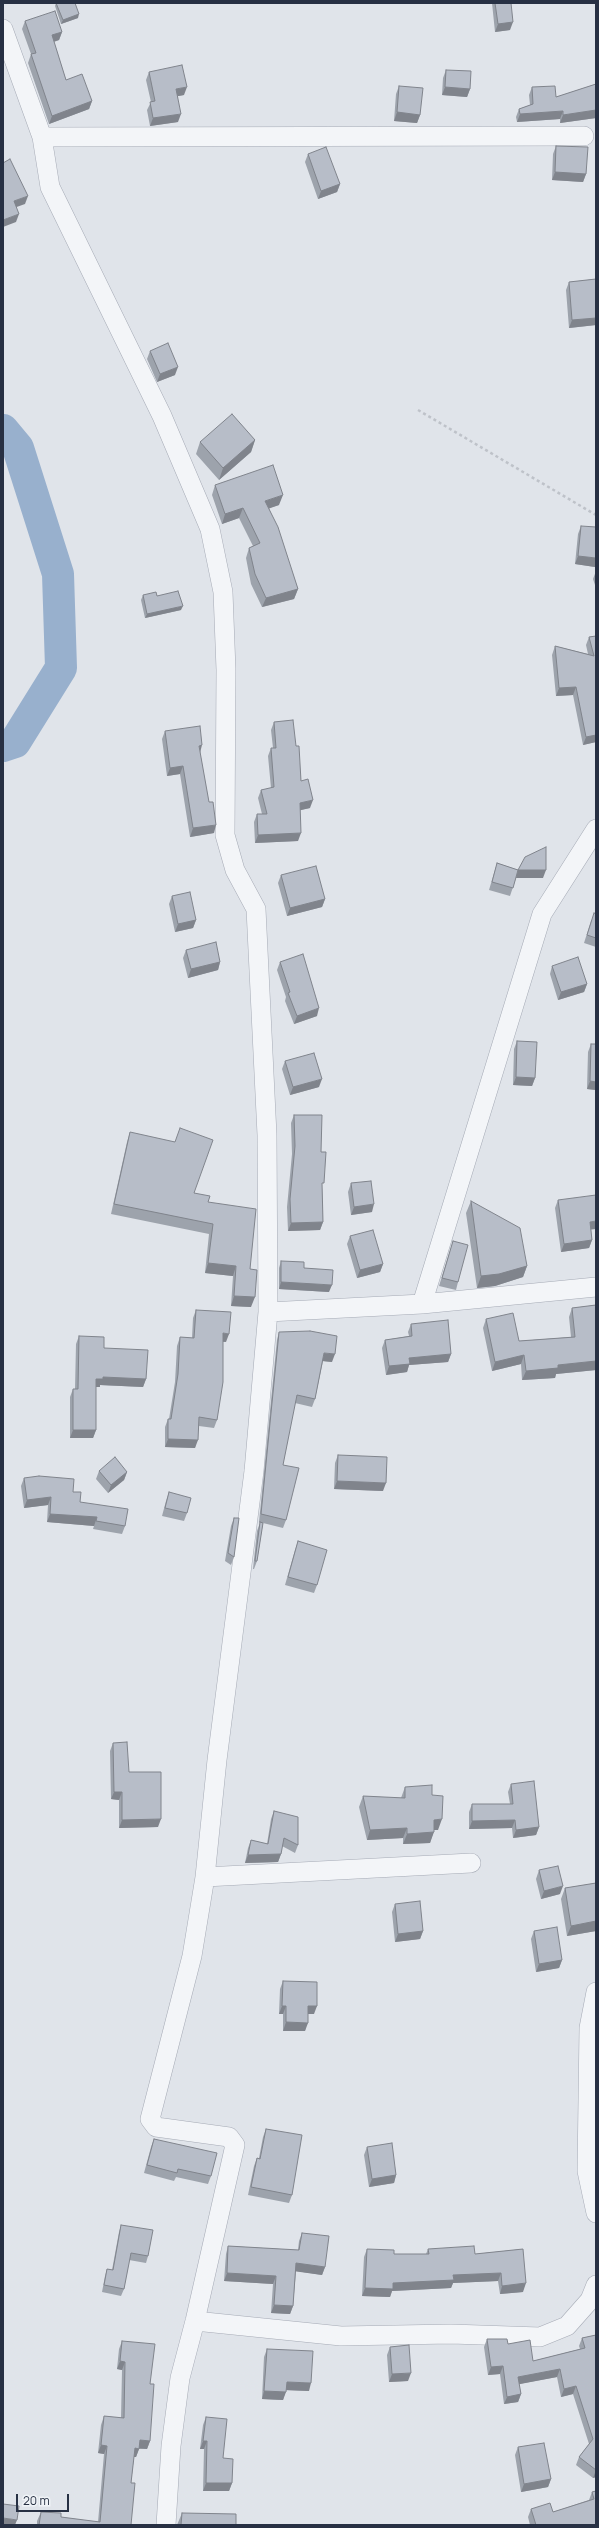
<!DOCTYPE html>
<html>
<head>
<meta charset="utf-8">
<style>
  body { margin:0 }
  #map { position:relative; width:599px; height:2528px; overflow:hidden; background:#e0e4ea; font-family:Manrope,sans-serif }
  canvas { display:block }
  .frame { position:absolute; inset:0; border:4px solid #273043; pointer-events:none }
  .scale { position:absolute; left:16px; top:2494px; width:53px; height:18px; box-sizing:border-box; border:2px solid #273043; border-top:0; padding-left:5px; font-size:12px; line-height:14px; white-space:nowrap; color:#273043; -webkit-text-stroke:3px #f0f3f7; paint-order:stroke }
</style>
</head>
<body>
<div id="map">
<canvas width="599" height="2528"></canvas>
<div class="frame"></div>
<div class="scale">20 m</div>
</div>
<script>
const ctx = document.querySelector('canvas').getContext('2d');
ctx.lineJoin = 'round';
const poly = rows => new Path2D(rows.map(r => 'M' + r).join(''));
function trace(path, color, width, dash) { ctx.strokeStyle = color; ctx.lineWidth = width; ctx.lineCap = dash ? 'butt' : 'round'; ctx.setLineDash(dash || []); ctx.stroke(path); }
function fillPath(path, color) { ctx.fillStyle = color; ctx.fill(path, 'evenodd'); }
const river = poly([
  [3,430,18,448,58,574,61,668,15,742,3,746]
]);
const path = poly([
  [418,410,596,515]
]);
const minor = poly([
  [3,29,42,137,50,187,162,416,210,529,223,592,226,670,225,835,235,870,256,909,267,1135,268,1312,254,1471,217,1760,205,1877,192,1956,150,2119,156,2127,229,2137,235,2145,195,2321,180,2378,171,2446,166,2525],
  [42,137,584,136],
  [422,1304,542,914,596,829],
  [268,1312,422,1304,596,1287],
  [205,1877,471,1863],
  [596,1992,589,2028,587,2171,596,2213],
  [195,2321,341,2336,451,2334,540,2337,567,2326,590,2300,596,2285]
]);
const wall = poly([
  [56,3,75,3,78,18,61,24,55,6],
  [492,3,511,3,510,30,495,32],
  [25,21,62,32,59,40,54,42,66,80,92,101,89,109,49,124,28,63,31,54,22,29],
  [446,70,470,89,467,97,442,95,443,78],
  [149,72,184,95,178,96,178,122,150,126,147,110,151,102,146,80],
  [596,84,596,118,560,123,560,119,517,122,516,117,519,109,530,105,529,95,532,87,556,97],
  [399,86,420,115,417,123,394,121,396,94],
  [556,146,586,174,583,182,552,180,553,154],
  [308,154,340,184,337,192,318,199,305,162],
  [596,279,596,325,569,328,566,290,569,282],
  [150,351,175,375,157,382,147,359],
  [255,440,251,452,219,480,196,454,200,442],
  [215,485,279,505,269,508,298,589,294,599,262,607,251,584,246,558,249,548,253,546,239,518,222,524,212,495],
  [581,526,595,567,575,564,578,534],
  [596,571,596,588,593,579],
  [143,595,157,596,181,610,145,618,141,600],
  [596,636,596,742,583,745,573,695,556,696,552,655,555,646,588,654,586,645,589,637],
  [274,722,296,746,301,781,310,808,300,810,298,841,255,843,254,822,257,814,262,814,258,798,261,790,271,788,268,756,271,748,273,748,271,730],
  [165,731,200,752,214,833,190,837,180,774,167,776,162,739],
  [497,863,543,878,516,878,510,896,489,890],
  [281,875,325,899,322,907,287,916,278,883],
  [172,896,196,920,193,928,175,932,169,904],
  [596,914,596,947,584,943,591,921],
  [186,950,220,962,218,970,188,978,183,958],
  [280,962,317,1016,294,1024,285,1001,286,997,277,970],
  [552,966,587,984,584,992,558,1000,550,974],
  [517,1041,535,1078,532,1086,513,1085,514,1049],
  [591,1044,596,1044,596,1090,587,1089,588,1052],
  [285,1061,319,1087,290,1095,282,1069],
  [294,1115,321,1152,323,1222,320,1230,288,1231,287,1207,292,1154,291,1123],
  [130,1132,194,1193,208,1202,250,1269,251,1307,231,1306,233,1276,205,1273,209,1234,111,1214,127,1142],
  [351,1183,372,1212,351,1215,348,1192],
  [558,1200,596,1229,591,1229,592,1240,589,1248,561,1252,555,1208],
  [471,1201,527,1266,523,1277,495,1286,477,1288,466,1213],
  [350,1236,383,1264,380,1272,357,1278,347,1244],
  [453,1241,458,1282,456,1290,439,1286],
  [281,1261,304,1268,329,1292,279,1289,279,1268],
  [596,1305,596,1370,556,1374,555,1378,522,1380,521,1364,492,1371,483,1328,486,1319,519,1341,571,1337,569,1317,572,1308],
  [196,1310,226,1342,223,1342,217,1420,214,1428,199,1426,195,1448,165,1447,165,1427,168,1419,169,1419,175,1382,177,1346,180,1337,192,1338,193,1318],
  [411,1324,451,1354,448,1362,409,1365,407,1372,386,1375,382,1348,385,1340,409,1336,408,1332],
  [279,1332,332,1362,323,1361,315,1399,312,1407,295,1403,283,1465,286,1520,283,1528,263,1523,257,1561,254,1569,253,1569,257,1531,260,1523,259,1522,277,1340],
  [79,1336,104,1348,146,1379,143,1387,100,1385,100,1387,96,1387,96,1430,93,1438,70,1438,70,1397,73,1389,75,1389,76,1344],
  [338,1455,383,1491,334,1489,335,1463],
  [99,1471,127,1472,124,1480,108,1493,96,1479],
  [24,1478,73,1492,80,1502,125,1526,122,1534,93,1529,94,1526,47,1522,48,1505,24,1508,21,1486],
  [169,1492,187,1513,184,1521,162,1516,166,1501],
  [234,1518,234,1557,231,1565,225,1561,231,1526],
  [298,1541,317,1585,314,1593,285,1585,295,1550],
  [113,1743,158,1827,119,1828,119,1800,111,1799,110,1751],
  [511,1784,539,1827,536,1835,513,1838,512,1828,469,1829,469,1812,472,1804,510,1804,508,1792],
  [405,1787,432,1795,438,1830,434,1830,430,1843,403,1844,403,1838,367,1840,359,1807,363,1796,401,1798],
  [274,1811,298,1845,295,1853,282,1846,281,1854,278,1862,245,1863,248,1848,251,1840,267,1844,271,1819],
  [539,1870,560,1894,541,1899,536,1879],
  [596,1883,596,1931,567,1936,561,1899,565,1888],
  [395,1904,423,1931,420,1939,395,1942,392,1912],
  [534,1931,562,1960,559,1968,536,1972,531,1939],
  [283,1981,314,2014,308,2014,305,2031,283,2031,283,2014,279,2014,280,1989],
  [266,2129,292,2195,289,2203,248,2195,254,2166,257,2158,259,2158,263,2137],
  [154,2139,211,2176,208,2184,176,2177,174,2181,144,2173,151,2147],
  [367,2147,396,2175,394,2183,369,2187,364,2155],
  [121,2225,148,2256,146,2263,129,2260,124,2289,121,2296,102,2292,105,2276,107,2269,112,2270,119,2232],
  [302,2233,325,2267,322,2275,296,2271,293,2306,290,2314,271,2313,273,2284,224,2281,226,2254,228,2246,298,2250,299,2241],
  [367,2249,394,2254,426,2254,428,2249,475,2254,523,2249,523,2292,500,2294,498,2281,453,2283,451,2288,392,2291,390,2297,362,2296,364,2257],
  [596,2335,596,2477,593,2478,576,2465,579,2457,589,2444,573,2394,561,2397,557,2377,519,2384,521,2394,518,2402,504,2404,500,2374,488,2375,484,2347,487,2339,508,2344,533,2361,580,2349,579,2346,582,2338],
  [122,2341,150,2384,150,2441,147,2449,139,2449,136,2457,134,2457,131,2483,131,2525,37,2525,37,2521,41,2512,61,2517,98,2522,104,2454,98,2453,101,2425,104,2416,121,2418,122,2370,117,2369,119,2349],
  [390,2347,408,2381,389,2382,387,2355],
  [267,2349,309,2391,286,2390,283,2400,262,2399,264,2357],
  [206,2417,232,2483,229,2491,203,2491,204,2449,200,2449,203,2425],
  [518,2447,551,2479,548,2487,521,2492,515,2455],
  [596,2491,596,2525,530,2525,528,2517,531,2509,553,2512,589,2500,592,2492],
  [182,2513,236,2525,177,2525]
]);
const shadedWall = poly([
  [79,14,78,18,61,24,63,20],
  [513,22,510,30,495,32,498,24],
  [62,32,59,40,49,43,52,35],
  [187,87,184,95,173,97,176,89],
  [445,87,470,89,467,97,442,95],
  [92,101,89,109,49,124,52,116],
  [596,110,596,118,560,123,563,115],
  [563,111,560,119,517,122,520,114],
  [397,112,420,115,417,123,394,121],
  [181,114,178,122,150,126,153,118],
  [555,172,586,174,583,182,552,180],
  [340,184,337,192,318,199,321,191],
  [28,196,25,204,11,209,14,201],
  [19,214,16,222,3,227,3,220],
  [596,318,596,325,569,328,572,320],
  [178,367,175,375,157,382,160,374],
  [255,440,251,452,219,480,223,468],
  [283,495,279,505,262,511,265,501],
  [243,508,239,518,222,524,225,514],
  [578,556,596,558,596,565,595,567,575,564],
  [298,589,294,599,262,607,266,598],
  [183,606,181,610,145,618,147,614],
  [576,687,573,695,556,696,559,688],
  [596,735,596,742,583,745,586,737],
  [202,745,200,753,199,746],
  [183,766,180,774,167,776,170,768],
  [313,800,310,808,297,811,300,803],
  [216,825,214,833,190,837,193,828],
  [301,833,298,841,255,843,258,835],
  [518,870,546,870,543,878,516,878],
  [325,899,322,907,287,916,290,908],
  [196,920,193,928,175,932,178,924],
  [220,962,218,970,188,978,191,969],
  [587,984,584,992,558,1000,561,992],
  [319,1008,317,1016,294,1024,297,1016],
  [516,1077,535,1078,532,1086,513,1085],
  [322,1079,319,1087,290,1095,293,1087],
  [590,1081,596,1082,596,1090,587,1089],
  [374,1204,372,1212,351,1215,354,1207],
  [596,1221,596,1229,587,1230,590,1222],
  [323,1222,320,1230,288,1231,291,1223],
  [592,1240,589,1248,561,1252,564,1244],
  [208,1263,236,1266,233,1276,205,1273],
  [383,1264,380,1272,357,1278,360,1270],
  [527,1266,523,1277,495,1286,477,1288,481,1276],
  [281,1282,332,1285,329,1292,279,1289],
  [234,1296,255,1297,251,1307,231,1306],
  [223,1333,229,1334,226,1342,220,1341],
  [324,1353,335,1354,332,1362,322,1361],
  [451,1354,448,1362,409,1365,407,1372,386,1375,389,1366,409,1358],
  [524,1355,521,1364,492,1371,495,1362],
  [596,1361,596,1370,556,1374,555,1378,522,1380,526,1371,558,1365],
  [103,1377,146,1379,143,1387,100,1385,100,1387,93,1387,96,1379],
  [73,1430,96,1430,93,1438,70,1438],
  [168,1439,198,1440,195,1448,165,1447],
  [127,1472,124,1480,108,1493,111,1485],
  [337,1481,386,1483,383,1491,334,1489],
  [51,1497,48,1505,24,1508,27,1500],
  [50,1514,97,1517,94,1526,47,1522],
  [114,1792,122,1792,119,1800,111,1799],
  [161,1819,158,1827,119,1828,122,1820],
  [442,1819,438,1830,430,1830,434,1820],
  [515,1820,512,1828,469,1829,472,1821],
  [539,1827,536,1835,513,1838,516,1830],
  [407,1828,403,1838,367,1840,370,1830],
  [434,1832,430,1843,403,1844,407,1834],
  [281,1854,278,1862,245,1863,248,1855],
  [563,1886,560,1894,541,1899,544,1891],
  [596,1921,596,1931,567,1936,571,1926],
  [423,1931,420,1939,395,1942,398,1934],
  [562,1960,559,1968,536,1972,539,1964],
  [282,2006,286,2006,283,2014,279,2014],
  [308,2006,317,2006,314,2014,305,2014],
  [286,2022,308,2023,305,2031,283,2031],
  [396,2175,394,2183,369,2187,372,2179],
  [296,2263,325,2267,322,2275,293,2271],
  [227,2273,276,2276,273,2284,224,2281],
  [501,2273,498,2281,453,2283,451,2288,392,2291,390,2297,362,2296,365,2288,393,2283,453,2275],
  [526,2283,523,2292,500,2294,502,2286],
  [274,2305,293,2306,290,2314,271,2313],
  [120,2361,125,2362,122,2370,117,2369],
  [503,2366,500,2374,488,2375,491,2367],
  [560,2369,557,2377,515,2385,518,2377],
  [411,2373,408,2381,389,2382,392,2374],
  [287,2382,311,2383,309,2391,284,2390],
  [576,2386,573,2394,561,2397,564,2389],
  [264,2391,286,2392,283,2400,262,2399],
  [521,2394,518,2402,504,2404,507,2397],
  [140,2440,150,2441,147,2449,137,2448],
  [203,2441,207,2441,204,2449,200,2449],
  [101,2445,107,2446,104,2454,98,2453],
  [135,2448,139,2449,136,2457,131,2457],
  [596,2470,596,2477,593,2478],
  [551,2479,548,2487,521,2492,524,2484],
  [206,2483,232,2483,229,2491,203,2491],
  [3,2518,17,2520,15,2525,3,2525]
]);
const building = poly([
  [56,3,75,3,79,14,63,20,56,3],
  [495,3,511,3,513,22,498,24,495,3],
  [55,11,62,32,52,35,66,80,82,74,92,101,52,116,31,54,36,53,25,21,55,11],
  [182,65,187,87,176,89,181,114,153,118,150,102,155,101,149,72,182,65],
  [446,70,471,71,470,89,445,87,446,70],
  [596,84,596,110,563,115,563,111,520,114,519,109,533,104,532,87,555,86,556,97,596,84],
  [399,86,423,88,420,115,397,112,399,86],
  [556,146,588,147,586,174,555,172,556,146],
  [326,147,340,184,321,191,308,154,326,147],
  [10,159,28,196,14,201,19,214,3,220,3,163,10,159],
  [596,279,596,318,572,320,569,282,596,279],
  [168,343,178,367,160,374,150,351,168,343],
  [232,414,255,440,223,468,200,442,232,414],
  [273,465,283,495,265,501,278,527,298,589,266,598,255,574,249,548,260,543,243,508,225,514,215,485,273,465],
  [581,526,596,527,596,558,578,556,581,526],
  [178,591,183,606,147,614,143,595,156,592,157,596,178,591],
  [596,636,596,735,586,737,576,687,559,688,555,646,594,656,589,637,596,636],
  [293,720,296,746,299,746,301,781,308,779,313,800,300,803,301,833,258,835,257,814,267,814,261,790,274,787,271,748,276,748,274,722,293,720],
  [200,726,202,745,199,746,209,802,213,802,216,825,193,828,183,766,170,768,165,731,200,726],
  [546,847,546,870,518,870,525,857,546,847],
  [497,863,518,870,513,888,492,882,497,863],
  [316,866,325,899,290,908,281,875,316,866],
  [190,892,196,920,178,924,172,896,190,892],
  [594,913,596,914,596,938,587,935,594,913],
  [216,942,220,962,191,969,186,950,216,942],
  [303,954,319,1008,297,1016,288,993,290,992,280,962,303,954],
  [578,957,587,984,561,992,552,966,578,957],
  [517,1041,537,1042,535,1078,516,1077,517,1041],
  [591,1044,596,1044,596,1082,590,1081,591,1044],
  [314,1053,322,1079,293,1087,285,1061,314,1053],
  [294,1115,322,1115,321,1152,326,1152,324,1183,322,1183,323,1222,291,1223,290,1199,295,1146,294,1115],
  [180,1128,213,1140,194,1193,210,1196,208,1202,256,1209,250,1269,257,1270,255,1297,234,1296,236,1266,208,1263,213,1224,114,1204,130,1132,175,1142,180,1128],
  [371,1181,374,1204,354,1207,351,1183,371,1181],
  [596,1195,596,1221,590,1222,592,1240,564,1244,558,1200,596,1195],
  [471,1201,520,1228,527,1266,499,1274,481,1276,471,1201],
  [373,1230,383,1264,360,1270,350,1236,373,1230],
  [453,1241,468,1245,458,1282,442,1278,453,1241],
  [281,1261,304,1262,304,1268,333,1270,332,1285,281,1282,281,1261],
  [596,1305,596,1361,558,1365,558,1368,526,1371,524,1355,495,1362,486,1319,513,1313,519,1341,575,1337,572,1308,596,1305],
  [196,1310,231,1312,229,1334,223,1333,223,1382,217,1420,199,1417,198,1440,168,1439,168,1419,171,1419,178,1374,180,1337,194,1338,196,1310],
  [448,1320,451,1354,409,1358,410,1364,389,1366,385,1340,412,1336,411,1324,448,1320],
  [310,1331,337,1336,335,1354,324,1353,315,1399,297,1395,283,1465,299,1468,286,1520,261,1514,279,1332,310,1331],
  [79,1336,104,1337,104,1348,148,1350,146,1379,103,1377,103,1379,96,1379,96,1430,73,1430,73,1389,78,1389,79,1336],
  [338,1455,387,1457,386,1483,337,1481,338,1455],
  [115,1457,127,1472,111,1485,99,1471,115,1457],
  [39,1476,74,1479,73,1492,81,1492,80,1502,128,1509,125,1526,96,1521,97,1517,50,1514,51,1497,27,1500,24,1478,39,1476],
  [169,1492,191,1498,187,1513,165,1508,169,1492],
  [234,1518,239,1518,234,1557,228,1553,234,1518],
  [260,1522,263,1523,257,1561,255,1561,260,1522],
  [298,1541,327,1550,317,1585,288,1577,298,1541],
  [127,1742,129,1772,161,1772,161,1819,122,1820,122,1792,114,1792,113,1743,127,1742],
  [534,1781,539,1827,516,1830,515,1820,472,1821,472,1804,513,1804,511,1784,534,1781],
  [432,1785,432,1795,443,1796,442,1819,434,1820,434,1832,407,1834,407,1828,370,1830,363,1796,405,1798,405,1787,432,1785],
  [274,1811,298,1817,298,1845,284,1838,281,1854,248,1855,251,1840,268,1844,274,1811],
  [558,1866,563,1886,544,1891,539,1870,558,1866],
  [596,1883,596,1921,571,1926,565,1888,596,1883],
  [420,1901,423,1931,398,1934,395,1904,420,1901],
  [557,1927,562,1960,539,1964,534,1931,557,1927],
  [283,1981,317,1982,317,2006,308,2006,308,2023,286,2022,286,2006,282,2006,283,1981],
  [266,2129,302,2135,292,2195,251,2187,257,2158,260,2159,266,2129],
  [154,2139,217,2153,211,2176,178,2169,177,2173,147,2165,154,2139],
  [392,2143,396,2175,372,2179,367,2147,392,2143],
  [121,2225,153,2230,148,2256,131,2253,124,2289,104,2285,107,2269,113,2270,121,2225],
  [302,2233,329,2236,325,2267,296,2263,293,2306,274,2305,276,2276,227,2273,228,2246,299,2250,302,2233],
  [474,2246,475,2254,523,2249,526,2283,502,2286,501,2273,453,2275,454,2280,393,2283,393,2289,365,2288,367,2249,394,2250,394,2254,429,2254,428,2249,474,2246],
  [596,2335,596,2470,579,2457,593,2439,576,2386,564,2389,560,2369,518,2377,521,2394,507,2397,503,2366,491,2367,487,2339,507,2339,508,2344,530,2340,533,2361,585,2348,582,2338,596,2335],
  [122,2341,155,2344,150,2384,154,2384,150,2441,140,2440,139,2449,135,2448,131,2483,135,2483,131,2525,39,2525,41,2512,61,2513,61,2517,100,2522,107,2446,101,2445,104,2416,124,2418,125,2362,120,2361,122,2341],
  [409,2345,411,2373,392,2374,390,2347,409,2345],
  [267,2349,313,2351,311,2383,287,2382,286,2392,264,2391,267,2349],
  [206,2417,227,2419,223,2458,233,2459,232,2483,206,2483,207,2441,203,2441,206,2417],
  [544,2443,551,2479,524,2484,518,2447,544,2443],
  [596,2491,596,2525,536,2525,531,2509,550,2503,553,2512,594,2499,592,2492,596,2491],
  [3,2504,19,2506,17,2520,3,2518,3,2504],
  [182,2513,236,2514,236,2525,181,2525,182,2513]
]);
trace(river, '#98b0cd', 32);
trace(minor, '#a5aab5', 20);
trace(path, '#bec2c9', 2.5, [3, 3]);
trace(minor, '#f3f5f8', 19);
fillPath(wall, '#9da3ac');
fillPath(shadedWall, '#80848c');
fillPath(building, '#b7bdc8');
trace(building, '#80848c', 1);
</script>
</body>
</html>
